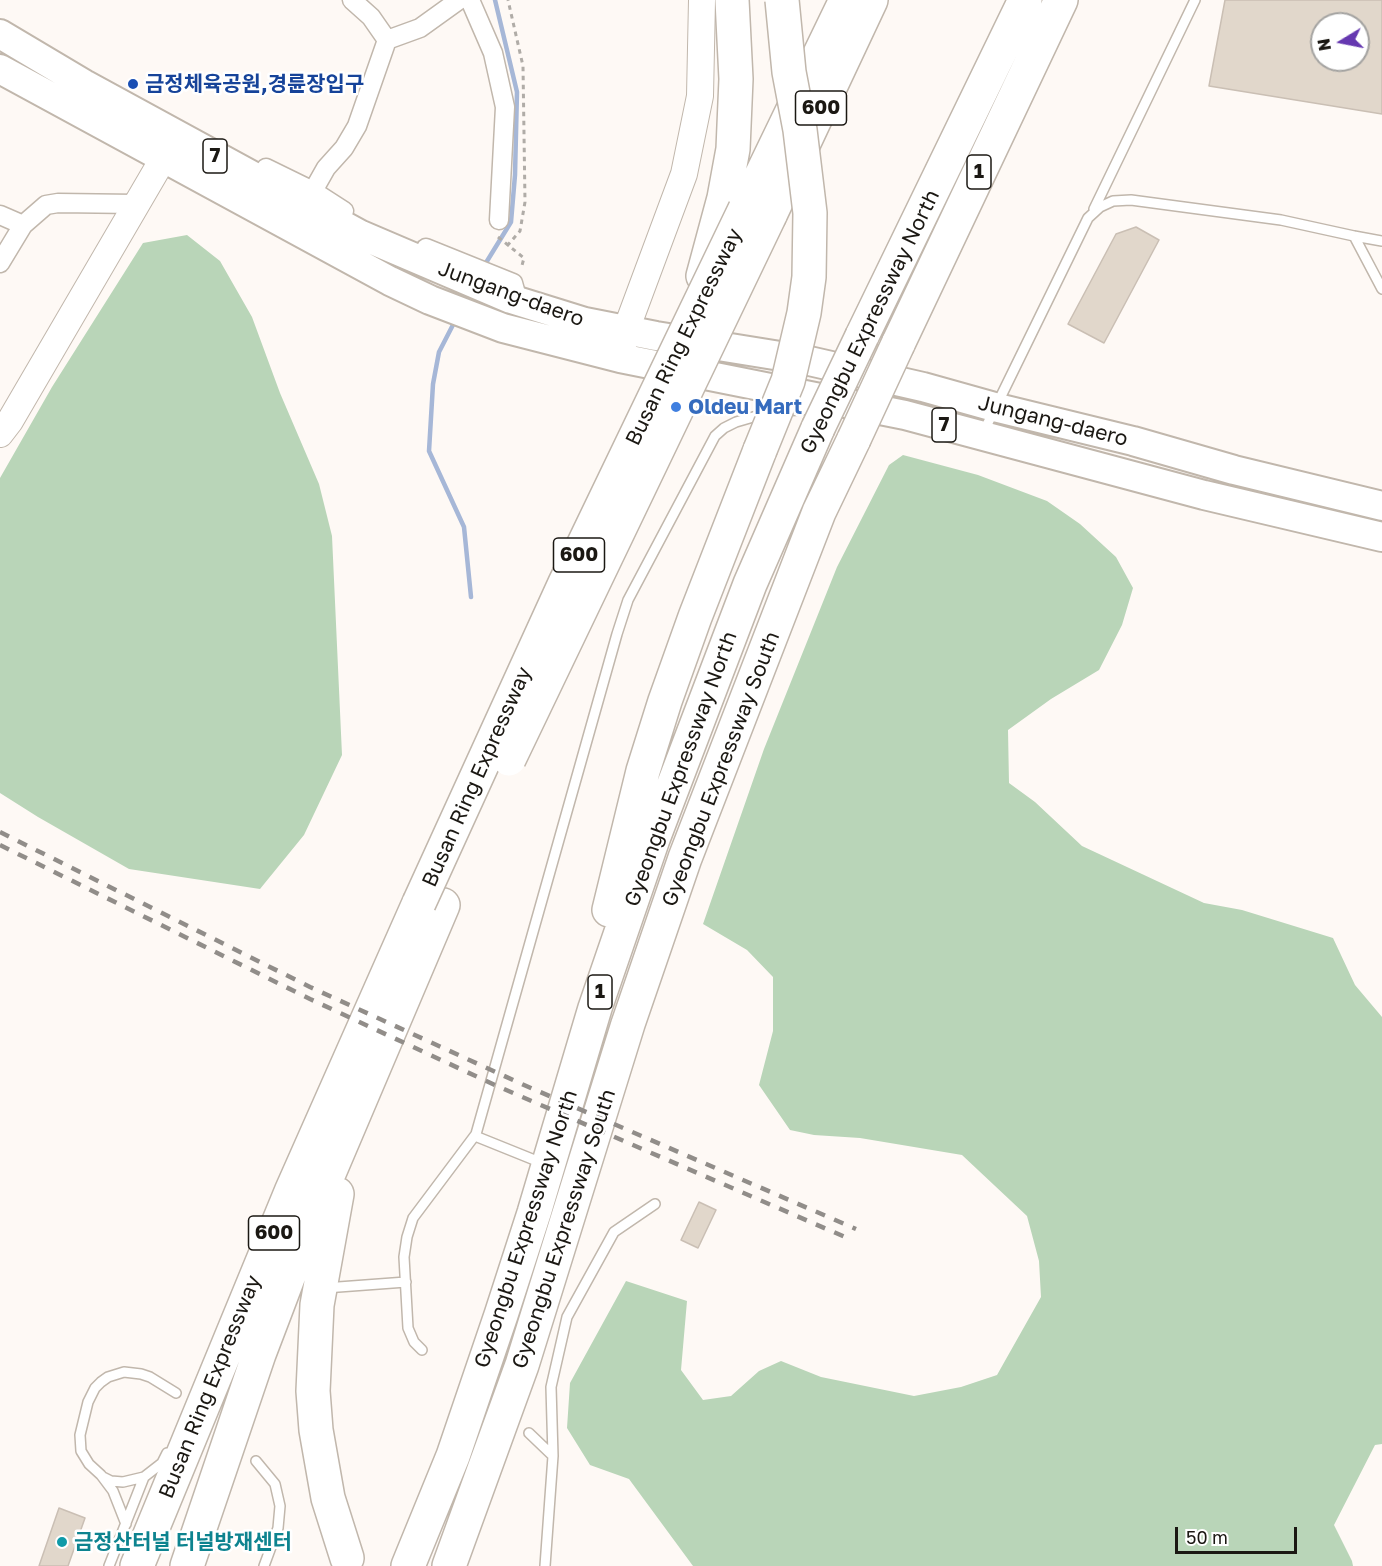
<!DOCTYPE html>
<html>
<head>
<meta charset="utf-8">
<style>
  body { margin:0 }
  #map { position:relative; width:1382px; height:1566px; overflow:hidden; background:#fef9f5; font-family:"Golos Text",sans-serif }
  canvas { display:block }
  .north { position:absolute; left:1310px; top:12px; width:60px; height:60px; box-sizing:border-box; background:#fff; border:2px solid #a4a3a1; border-radius:50%; rotate:260deg; font-size:16px; font-weight:700; line-height:24px; text-align:center; color:#1b1813 }
  .north::after { content:''; display:block; margin:auto; width:21px; height:27px; background:#6538b0; clip-path:polygon(50% 0,100% 100%,50% 72%,0 100%) }
  .scale { position:absolute; left:1175px; top:1527px; width:122px; height:27px; box-sizing:border-box; border:3px solid #1b1813; border-top:0; padding-left:8px; font-size:18px; line-height:21px; white-space:nowrap; color:#1b1813; -webkit-text-stroke:4px #fff; paint-order:stroke }
</style>
</head>
<body>
<div id="map">
<canvas width="1382" height="1566"></canvas>
<div class="north">N</div>
<div class="scale">50 m</div>
</div>
<script>
const ctx = document.querySelector('canvas').getContext('2d');
ctx.lineJoin = 'round';
function fillPath(path, color) { ctx.fillStyle = color; ctx.fill(path, 'evenodd'); }
const poly = rows => new Path2D(rows.map(r => 'M' + r).join(''));
function trace(path, color, width, dash) { ctx.strokeStyle = color; ctx.lineWidth = width; ctx.lineCap = dash ? 'butt' : 'round'; ctx.setLineDash(dash || []); ctx.stroke(path); }
function drawText(font, color, halo, rows, align = 'center') {
  ctx.font = font + ' "Golos Text","Noto Sans KR",sans-serif'; ctx.lineWidth = 5; ctx.setLineDash([]); ctx.textBaseline = 'middle'; ctx.strokeStyle = halo; ctx.fillStyle = color; for (const [text, x, y, turn = 0] of rows) {
    ctx.save(); ctx.translate(x, y); ctx.rotate((+turn || 0) * Math.PI / 180); ctx.textAlign = isNaN(turn) ? turn : align; if (halo) ctx.strokeText(text, 0, 0); ctx.fillText(text, 0, 0); ctx.restore();
  }
}
const forest = poly([
  [187,235,220,261,252,317,280,393,319,484,332,536,342,755,304,835,260,889,129,869,38,817,0,793,0,478,52,387,143,243],
  [903,455,978,475,1047,501,1080,524,1116,557,1133,588,1122,625,1099,670,1051,699,1008,730,1009,783,1035,802,1082,846,1204,903,1242,910,1333,938,1355,985,1382,1017,1382,1444,1375,1445,1334,1525,1352,1561,1353,1566,693,1566,629,1479,590,1465,567,1428,570,1383,626,1281,687,1301,681,1370,703,1400,731,1396,759,1371,781,1361,821,1377,914,1396,961,1387,997,1375,1041,1297,1039,1261,1027,1216,962,1155,860,1138,814,1135,790,1130,759,1085,773,1031,773,977,747,950,703,924,764,749,837,567,889,465]
]);
const stream = poly([
  [484,266,511,222,515,175,517,92,495,0],
  [456,319,439,352,433,384,429,451,464,527,471,597]
]);
const building = poly([
  [1225,0,1382,0,1382,114,1209,86,1225,0],
  [1322,24,1358,24,1358,60,1322,60,1322,24],
  [1136,227,1159,240,1104,343,1068,324,1116,234,1136,227],
  [699,1202,716,1210,698,1248,681,1240,699,1202],
  [59,1508,85,1518,68,1566,39,1566,59,1508]
]);
const path = poly([
  [498,237,524,258,521,269],
  [507,246,520,231,525,202,523,66,508,0]
]);
const lane = poly([
  [1094,209,1195,0],
  [1382,241,1354,236,1382,289],
  [784,411,815,409],
  [983,433,1088,218,1100,207,1113,201,1131,200,1281,220,1354,236],
  [475,1136,542,1163],
  [325,1288,406,1282],
  [422,1350,414,1342,408,1328,404,1257,407,1237,413,1218,476,1134,617,634,628,600,715,436,724,428,736,422,767,413],
  [529,1433,553,1456],
  [256,1461,275,1484,280,1506,278,1528,264,1566],
  [103,1477,111,1481,123,1482,144,1477],
  [126,1524,113,1491,101,1475,89,1464,81,1451,80,1435,88,1402,95,1388,101,1382,108,1377,124,1372,141,1374,150,1377,176,1393],
  [109,1566,144,1477,162,1463,167,1453],
  [545,1566,553,1456,551,1387,567,1317,614,1232,655,1204]
]);
const street = poly([
  [352,0,371,17,387,40],
  [470,0,493,53,505,107,499,220],
  [266,168,313,191,344,211],
  [313,191,326,168,344,148,357,126,387,40,420,28,459,0],
  [0,215,23,225],
  [426,248,513,283,518,301],
  [0,263,23,225,46,205,58,203,136,204]
]);
const secondary = poly([
  [622,350,626,330,684,174,700,96,702,0],
  [0,434,10,421,163,159,171,140]
]);
const primary = poly([
  [0,34,84,84,361,235,511,299,585,322,656,336,805,360,923,387,998,408,1133,441,1234,470,1382,506],
  [0,69,390,281,430,300,503,328,620,358,905,415,1204,495,1382,537]
]);
const highway = poly([
  [745,209,846,0],
  [770,215,871,0],
  [703,276,724,198,733,149,736,79,732,0],
  [862,336,1025,0],
  [898,344,1061,0],
  [609,910,643,771,665,701,695,617,760,450],
  [337,1194,317,1305,313,1391,316,1430,328,1498,347,1558],
  [137,1566,291,1192,419,903],
  [187,1566,259,1354,318,1199,443,905],
  [408,1566,453,1456,501,1315,534,1213,595,1008,653,839,750,584,818,428],
  [449,1566,522,1365,628,1024,685,858,819,512,854,439]
]);
const rail = poly([
  [0,832,310,987,524,1085,856,1229],
  [0,845,310,999,497,1086,852,1240]
]);
const highwayBridge = poly([
  [818,428,862,336],
  [854,439,898,344],
  [760,450,788,381,804,313,809,277,810,213,800,130,789,72,782,0],
  [509,759,770,215],
  [419,903,565,583,745,209]
]);
const markers = [
  [133,84,6,"#1a4fb4"],
  [676,407,6,"#3f7fe0"],
  [62,1542,6,"#0f9aa8"]
];
const shields = [
  [821,108,51],
  [215,156,24],
  [979,172,24],
  [944,425,24],
  [579,555,51],
  [600,992,24],
  [274,1233,51]
];
const shieldNames = [
  ["600",821,108],
  ["7",215,156],
  ["1",979,172],
  ["7",944,425],
  ["600",579,555],
  ["1",600,992],
  ["600",274,1233]
];
const transitNames = [
  ["금정체육공원,경륜장입구",145,84]
];
const streetNames = [
  ["Jungang-daero",511,294,20],
  ["Gyeongbu Expressway North",870,322,-64],
  ["Busan Ring Expressway",684,337,-64],
  ["Jungang-daero",1053,421,14],
  ["Gyeongbu Expressway North",681,769,-70],
  ["Gyeongbu Expressway South",721,769,-69],
  ["Busan Ring Expressway",477,777,-66],
  ["Gyeongbu Expressway North",526,1229,-72],
  ["Gyeongbu Expressway South",564,1229,-72],
  ["Busan Ring Expressway",210,1387,-68]
];
const shopNames = [
  ["Oldeu Mart",688,407]
];
const cultureNames = [
  ["금정산터널 터널방재센터",74,1542]
];
fillPath(forest, '#b9d5b8');
trace(stream, '#a6b7d7', 4.5);
fillPath(building, '#e1d7cb');
trace(building, '#cabfb4', 1.5);
trace(lane, '#c1b7ac', 12);
trace(street, '#c1b7ac', 21);
trace(secondary, '#c1b7ac', 28);
trace(primary, '#c1b7ac', 32);
trace(highway, '#c1b7ac', 36);
trace(path, '#b0aca7', 3, [4.5, 4.5]);
trace(lane, '#fff', 9);
trace(street, '#fff', 18);
trace(secondary, '#fff', 26);
trace(primary, '#fff', 28);
trace(highway, '#fff', 33);
trace(rail, '#918d89', 4.5, [10, 10]);
trace(highwayBridge, '#c1b7ac', 36, []);
trace(highwayBridge, '#fff', 33);
for (const [x, y, r, color] of markers) { const dot = new Path2D(); dot.arc(x, y, r, 0, 2 * Math.PI); ctx.fillStyle = color; ctx.fill(dot); trace(dot, '#fff', 2); }
for (const [x, y, w] of shields) { const box = new Path2D(); box.roundRect(x - w / 2, y - 17, w, 34, 4.5); ctx.fillStyle = '#fff'; ctx.fill(box); trace(box, '#1b1813', 1.5); }
drawText('bold 20px', '#1b1813', null, shieldNames);
drawText('bold 21px', '#164399', '#fff', transitNames, 'left');
drawText('21px', '#1b1813', '#fff', streetNames);
drawText('bold 21px', '#366cbe', '#fff', shopNames, 'left');
drawText('bold 21px', '#0d838f', '#fff', cultureNames, 'left');
</script>
</body>
</html>
